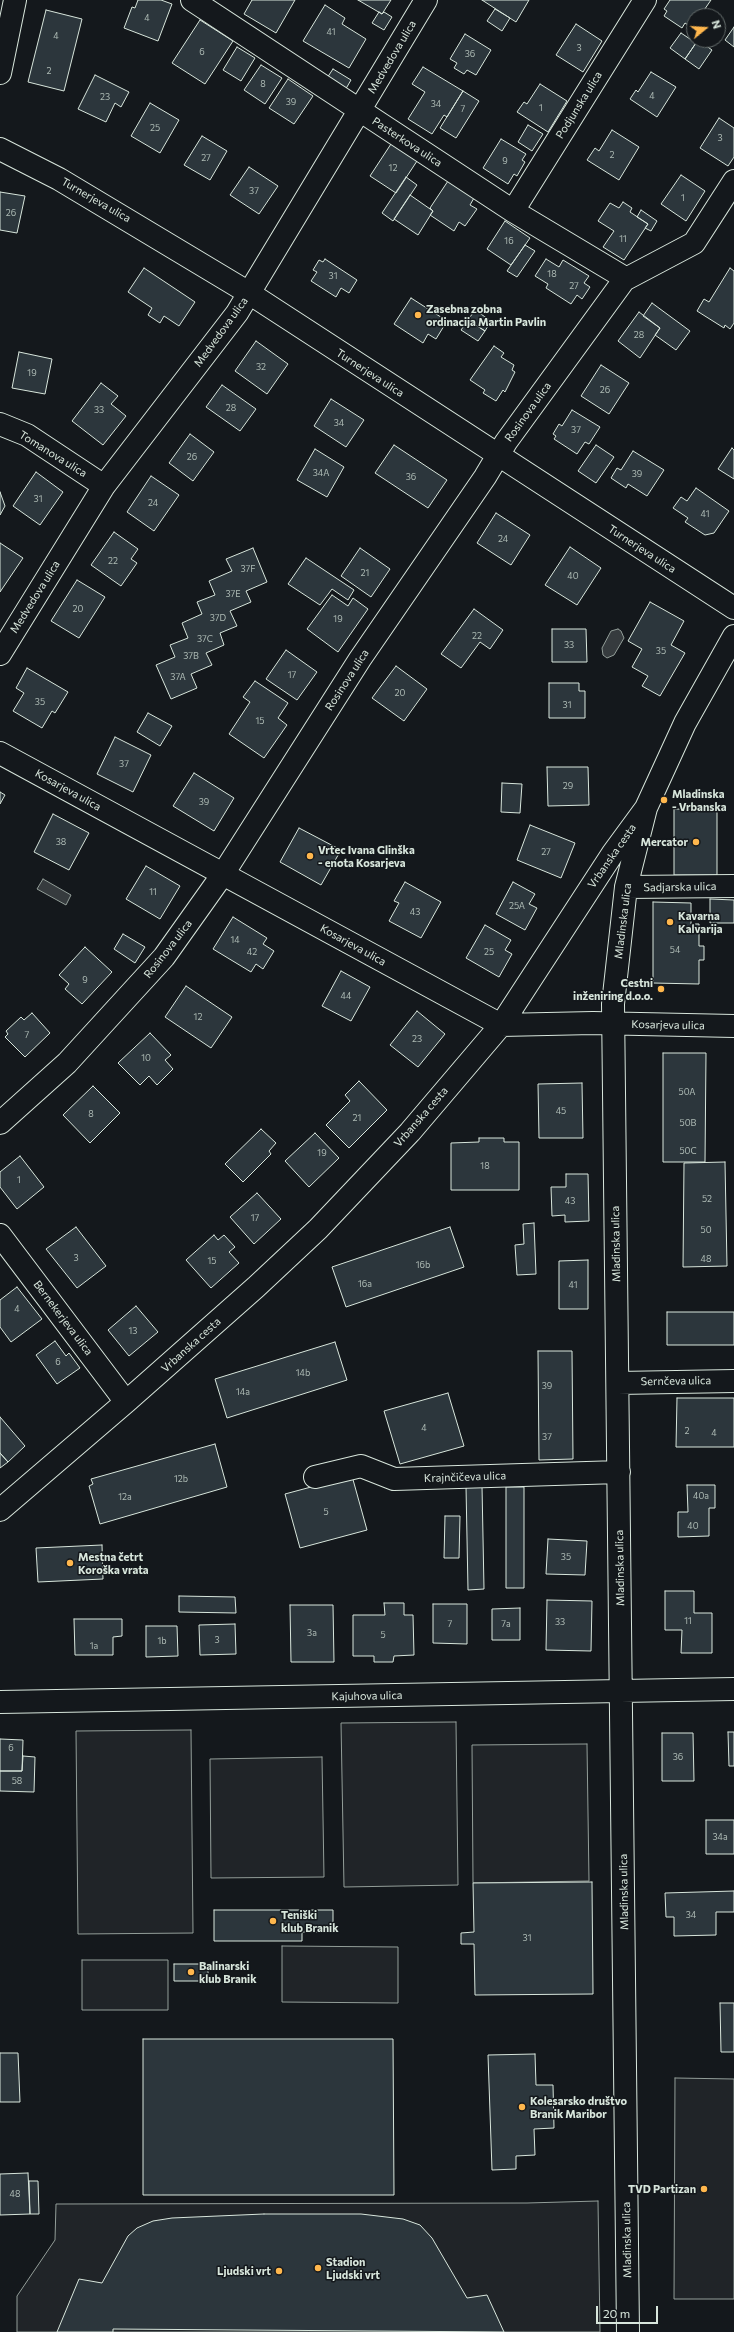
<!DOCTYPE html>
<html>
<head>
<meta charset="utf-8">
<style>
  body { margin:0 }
  #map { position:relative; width:734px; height:2332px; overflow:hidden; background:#14181c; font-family:Commissioner,sans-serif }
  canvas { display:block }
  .north { position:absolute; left:686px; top:8px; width:40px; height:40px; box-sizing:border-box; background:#14181c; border:1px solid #626a69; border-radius:50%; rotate:72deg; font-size:11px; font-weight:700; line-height:16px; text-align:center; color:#d8e6dc }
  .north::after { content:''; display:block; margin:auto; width:14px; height:18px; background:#ffb74d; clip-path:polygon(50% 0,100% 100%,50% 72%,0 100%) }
  .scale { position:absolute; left:596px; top:2306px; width:62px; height:18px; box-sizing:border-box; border:2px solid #d8e6dc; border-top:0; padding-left:5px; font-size:12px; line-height:14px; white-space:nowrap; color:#d8e6dc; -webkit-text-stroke:3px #14181c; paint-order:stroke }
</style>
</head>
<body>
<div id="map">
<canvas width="734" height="2332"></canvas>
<div class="north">N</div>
<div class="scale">20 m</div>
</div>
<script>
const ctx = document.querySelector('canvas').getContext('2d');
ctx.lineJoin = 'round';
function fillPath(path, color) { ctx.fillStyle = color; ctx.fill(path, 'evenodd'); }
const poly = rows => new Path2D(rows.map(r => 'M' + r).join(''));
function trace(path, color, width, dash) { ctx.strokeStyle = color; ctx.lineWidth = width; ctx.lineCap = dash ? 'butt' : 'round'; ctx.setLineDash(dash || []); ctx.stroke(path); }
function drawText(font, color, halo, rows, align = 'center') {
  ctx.font = font + ' Commissioner,sans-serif'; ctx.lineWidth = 3; ctx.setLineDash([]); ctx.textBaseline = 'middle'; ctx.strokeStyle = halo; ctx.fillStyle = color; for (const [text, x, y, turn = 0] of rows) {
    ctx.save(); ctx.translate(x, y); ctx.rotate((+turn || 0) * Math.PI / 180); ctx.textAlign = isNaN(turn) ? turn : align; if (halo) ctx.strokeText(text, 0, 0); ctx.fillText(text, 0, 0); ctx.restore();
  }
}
const green = poly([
  [456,1722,458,1885,344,1887,341,1723,456,1722],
  [191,1730,193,1933,78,1934,76,1731,191,1730],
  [587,1744,589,1881,473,1883,472,1745,587,1744],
  [322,1757,324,1877,211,1878,210,1759,322,1757],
  [282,1946,398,1947,398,2003,282,2002,282,1946],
  [82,1960,168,1960,168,2010,82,2010,82,1960],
  [675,2078,734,2079,734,2299,674,2299,675,2078],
  [598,2201,600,2332,17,2332,17,2296,55,2240,56,2204,527,2203,598,2201]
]);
const water = poly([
  [618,629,621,631,624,638,614,655,607,658,603,655,602,648,611,631,618,629],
  [43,879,71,895,66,905,37,889,43,879]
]);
const building = poly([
  [138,0,161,0,172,4,158,41,124,28,132,7,135,8,138,0],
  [252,0,295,0,276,33,244,14,252,0],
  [358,0,391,0,382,14,358,0],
  [482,0,529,0,516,22,482,0],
  [670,0,711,0,700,16,694,16,693,28,685,23,682,28,664,16,667,11,664,9,670,0],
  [325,5,345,18,342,24,366,39,349,68,303,41,325,5],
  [495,9,510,18,502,31,487,21,495,9],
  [46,10,82,19,64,91,28,82,46,10],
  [379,12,382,14,384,12,392,17,384,30,372,23,379,12],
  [200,20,233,41,205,84,172,63,200,20],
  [576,24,602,41,583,72,556,55,576,24],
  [734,27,734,47,725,40,734,27],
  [681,33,696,43,685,59,670,48,681,33],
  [465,34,491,50,476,75,467,70,464,74,454,68,457,63,450,59,465,34],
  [698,40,712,50,699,69,685,59,698,40],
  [237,47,255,58,241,81,223,70,237,47],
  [261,65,282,78,265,104,244,90,261,65],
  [423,67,463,91,447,117,444,115,432,134,408,119,425,92,412,84,423,67],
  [333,69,351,80,344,92,325,81,333,69],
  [651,72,676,87,657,117,630,99,636,90,638,92,651,72],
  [95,75,129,92,121,107,115,103,106,122,78,109,95,75],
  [288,79,313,96,294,124,269,108,288,79],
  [540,84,567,101,548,132,517,112,524,102,527,104,540,84],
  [463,91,479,101,456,138,440,128,463,91],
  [150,103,179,120,160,153,131,136,150,103],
  [719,118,734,128,734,157,728,166,700,148,719,118],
  [528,125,543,134,532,151,518,142,528,125],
  [612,130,639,147,619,180,587,160,595,148,599,151,612,130],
  [202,136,227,151,210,180,184,165,202,136],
  [501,139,526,154,522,160,525,162,517,176,514,174,508,184,483,168,501,139],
  [391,144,417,161,396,193,370,176,391,144],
  [249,167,278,186,259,214,230,195,249,167],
  [681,175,705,191,686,221,661,204,681,175],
  [406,177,417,185,393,221,382,213,406,177],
  [448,181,474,198,470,205,477,209,465,226,459,222,454,231,430,215,433,211,430,208,448,181],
  [0,192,25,196,17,233,0,230,0,192],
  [410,195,433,211,418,235,394,219,410,195],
  [623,202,632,208,630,212,648,224,624,260,603,247,614,231,598,221,610,203,619,208,623,202],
  [641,210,657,221,651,231,645,228,648,224,637,217,641,210],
  [505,221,530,238,511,265,487,249,505,221],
  [525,245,535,251,517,277,507,271,525,245],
  [325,259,357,280,349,293,341,288,336,297,311,281,317,272,313,270,319,260,323,262,325,259],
  [546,259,559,267,563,260,589,276,584,283,590,287,582,299,577,295,571,304,546,288,548,284,535,276,546,259],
  [144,268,195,302,179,326,164,316,160,323,148,315,152,308,128,292,144,268],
  [730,268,734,271,734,323,730,329,725,325,724,328,697,311,704,299,709,302,730,268],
  [411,298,447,321,436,339,428,334,423,343,394,324,411,298],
  [652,303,690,331,676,350,655,335,660,328,643,316,652,303],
  [475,310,491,321,485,331,468,320,475,310],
  [639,312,660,328,640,358,618,341,639,312],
  [468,320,485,331,478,341,461,330,468,320],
  [256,341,288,364,267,394,235,371,256,341],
  [494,346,504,353,501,357,514,365,512,370,515,372,505,392,503,390,496,401,483,393,485,390,470,380,494,346],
  [19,352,52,359,45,394,12,388,19,352],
  [601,365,629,383,609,414,581,396,601,365],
  [101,383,118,396,111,404,126,416,103,445,72,421,101,383],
  [222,385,256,409,240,431,206,407,222,385],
  [331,399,364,420,346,447,314,426,331,399],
  [572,410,600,427,589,444,585,442,577,454,554,439,556,436,553,434,559,424,562,426,572,410],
  [190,434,214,452,193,481,169,463,190,434],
  [394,445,447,480,428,508,375,473,394,445],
  [596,445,614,457,596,483,578,471,596,445],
  [732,448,734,450,734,479,718,469,732,448],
  [315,449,344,467,327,497,297,480,315,449],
  [633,451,664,470,647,496,628,484,626,488,611,478,617,468,621,470,633,451],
  [36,472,63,492,40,525,13,506,36,472],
  [151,476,179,495,154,531,127,512,151,476],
  [696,488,729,511,714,533,705,535,685,522,688,518,673,508,681,497,687,501,696,488],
  [0,492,5,506,0,515,0,492],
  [496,513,530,535,511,565,477,543,496,513],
  [114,532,138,549,131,559,137,563,121,586,91,565,114,532],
  [0,543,23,558,0,592,0,543],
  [570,547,601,568,577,605,545,585,570,547],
  [253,548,267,582,246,591,251,602,230,611,237,626,220,633,224,645,206,653,212,665,191,674,197,688,171,699,156,665,175,657,170,645,188,638,182,623,202,614,197,602,215,595,209,581,232,571,226,559,253,548],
  [360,548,390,569,371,597,341,576,360,548],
  [306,558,354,590,348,600,332,589,320,605,288,584,306,558],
  [77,580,105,597,79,638,51,621,77,580],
  [332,595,348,606,353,598,368,609,338,652,307,629,332,595],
  [650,602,684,621,671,645,685,653,660,696,642,686,648,676,632,667,642,649,628,641,650,602],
  [474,609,503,630,490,649,480,642,461,668,441,654,474,609],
  [552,629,586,629,587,662,552,662,552,629],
  [286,650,317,672,297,700,266,679,286,650],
  [396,666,427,689,404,721,372,698,396,666],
  [27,668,68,692,55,713,52,711,42,728,13,711,24,693,16,688,27,668],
  [255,681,288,703,278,718,287,725,264,758,229,734,250,702,243,697,255,681],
  [549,683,579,683,579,691,585,691,585,718,549,718,549,683],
  [148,713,172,726,160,746,137,732,148,713],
  [115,737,151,755,133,792,97,774,115,737],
  [547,767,588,767,589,805,548,806,547,767],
  [194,773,234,798,214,831,173,806,194,773],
  [502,783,522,784,520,813,501,812,502,783],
  [0,792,5,795,0,804,0,792],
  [674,809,717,810,717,875,674,875,674,809],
  [53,814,89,833,69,870,34,852,53,814],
  [530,825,575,843,561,878,517,860,530,825],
  [299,828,341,850,321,885,280,862,299,828],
  [146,866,180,886,160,919,126,899,146,866],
  [405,882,441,902,421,938,389,921,399,903,394,901,405,882],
  [513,882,535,894,529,904,537,908,525,930,496,914,513,882],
  [710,899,734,900,734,923,710,923,710,899],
  [653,902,691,903,691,924,699,924,699,946,704,946,704,960,699,960,699,984,653,983,653,902],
  [233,917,267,938,263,944,274,951,263,969,256,964,251,972,213,949,233,917],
  [485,925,511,940,505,950,512,954,499,977,466,958,485,925],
  [123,934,145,947,135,963,114,949,123,934],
  [85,947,112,972,82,1004,65,989,69,984,59,975,85,947],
  [341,971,370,987,351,1021,322,1006,341,971],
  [186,986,232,1017,211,1048,165,1017,186,986],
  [417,1011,445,1034,418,1067,390,1045,417,1011],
  [32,1013,50,1033,25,1057,5,1037,8,1034,6,1031,21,1017,24,1020,32,1013],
  [150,1033,171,1055,165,1060,173,1069,157,1085,149,1076,140,1085,118,1063,150,1033],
  [663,1053,706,1053,705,1162,663,1162,663,1053],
  [359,1081,387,1110,349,1148,326,1125,350,1101,345,1095,359,1081],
  [582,1083,583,1138,539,1138,538,1084,582,1083],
  [93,1086,120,1113,90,1143,63,1115,93,1086],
  [261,1129,276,1143,269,1151,271,1154,243,1182,225,1164,261,1129],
  [315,1133,339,1158,309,1187,285,1161,315,1133],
  [479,1138,504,1138,504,1142,519,1142,519,1190,451,1190,451,1143,479,1142,479,1138],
  [20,1156,44,1187,17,1209,0,1187,0,1172,20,1156],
  [725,1162,727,1266,683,1267,684,1163,725,1162],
  [566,1174,588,1174,589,1221,565,1222,565,1215,552,1216,551,1187,566,1187,566,1174],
  [257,1193,281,1219,254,1244,230,1217,257,1193],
  [534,1223,536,1274,517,1275,515,1245,524,1244,523,1224,534,1223],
  [76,1227,106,1266,77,1288,46,1249,76,1227],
  [450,1227,464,1267,346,1307,332,1267,450,1227],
  [214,1235,218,1240,224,1235,235,1247,229,1252,239,1263,211,1288,186,1260,214,1235],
  [588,1260,588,1309,559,1309,559,1261,588,1260],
  [17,1287,42,1319,11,1342,0,1327,0,1300,17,1287],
  [136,1306,158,1332,129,1356,108,1330,136,1306],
  [667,1312,734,1312,734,1345,667,1345,667,1312],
  [55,1341,66,1356,69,1353,80,1368,57,1384,36,1355,55,1341],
  [335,1342,347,1380,227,1418,215,1379,335,1342],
  [538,1351,572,1351,573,1459,539,1460,538,1351],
  [448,1393,464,1446,400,1464,384,1411,448,1393],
  [677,1398,734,1398,734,1447,676,1447,677,1398],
  [0,1417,25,1446,8,1462,0,1453,0,1417],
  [215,1444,227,1487,100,1524,89,1486,93,1484,91,1479,215,1444],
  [0,1453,8,1462,0,1468,0,1453],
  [352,1476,367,1530,300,1548,285,1494,352,1476],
  [687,1485,715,1485,715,1508,709,1508,709,1536,678,1537,678,1512,688,1512,687,1485],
  [466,1486,482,1486,484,1589,468,1590,466,1486],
  [506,1487,524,1487,524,1588,506,1588,506,1487],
  [445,1516,460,1516,459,1558,444,1558,445,1516],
  [548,1539,587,1541,585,1575,546,1574,548,1539],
  [102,1545,103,1579,38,1582,36,1548,102,1545],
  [665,1591,694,1591,694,1613,712,1613,712,1653,681,1653,682,1630,665,1630,665,1591],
  [179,1596,235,1597,236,1613,179,1612,179,1596],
  [547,1600,592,1601,591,1651,546,1650,547,1600],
  [384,1603,404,1603,404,1615,413,1615,414,1655,394,1656,393,1662,374,1662,374,1656,353,1656,353,1615,385,1615,384,1603],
  [433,1604,467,1604,467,1644,433,1643,433,1604],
  [290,1605,333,1605,334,1662,291,1662,290,1605],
  [520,1608,520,1640,492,1640,492,1609,520,1608],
  [74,1619,122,1619,122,1636,113,1637,113,1655,75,1655,74,1619],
  [235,1624,236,1654,200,1655,199,1625,235,1624],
  [146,1626,177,1626,178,1656,146,1657,146,1626],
  [728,1732,734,1732,734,1766,729,1766,728,1732],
  [662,1733,693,1733,694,1781,662,1781,662,1733],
  [0,1739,23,1740,22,1771,0,1771,0,1739],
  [23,1756,35,1757,34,1792,0,1791,0,1771,22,1771,23,1756],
  [706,1820,734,1820,734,1854,706,1854,706,1820],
  [592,1882,593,1994,475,1995,474,1944,461,1944,461,1933,474,1932,473,1883,592,1882],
  [734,1891,734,1912,716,1912,716,1935,674,1936,674,1917,666,1917,665,1893,734,1891],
  [214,1910,333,1910,333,1932,302,1932,302,1941,214,1941,214,1910],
  [174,1964,208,1964,208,1981,174,1981,174,1964],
  [720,2003,734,2003,734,2052,721,2052,720,2003],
  [143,2039,393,2039,394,2195,143,2195,143,2039],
  [0,2053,18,2053,20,2102,0,2102,0,2053],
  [535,2054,536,2085,553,2085,554,2128,534,2129,535,2155,516,2156,516,2169,492,2170,488,2055,535,2054],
  [28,2173,30,2214,0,2215,0,2174,28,2173],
  [29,2181,38,2181,39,2214,30,2214,29,2181],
  [264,2214,361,2214,403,2219,420,2225,432,2238,467,2298,487,2295,504,2332,113,2329,113,2332,57,2332,79,2279,102,2283,128,2236,137,2228,153,2221,172,2218,264,2214]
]);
const minor = poly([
  [192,0,513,211,625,278],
  [0,73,15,0],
  [0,149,59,179,249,293,734,608],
  [513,211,645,0],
  [0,424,27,435,104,486],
  [0,654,104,486,237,313,426,0],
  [0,753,501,1025,593,1023,734,1026],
  [626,887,734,886],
  [0,1123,67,1063,164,957,223,874,360,659,485,477,506,442,624,280,694,243,734,181],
  [0,1235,126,1402],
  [618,1383,734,1381],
  [315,1477,361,1466,394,1479,619,1472],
  [0,1510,126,1402,256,1287,318,1229,410,1132,501,1025,613,853,646,808,685,723,734,636],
  [0,1702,734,1689],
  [628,2332,613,1004,626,887,646,808]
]);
const markers = [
  [418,315,4,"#ffb74d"],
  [664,800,4,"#ffb74d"],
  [696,842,4,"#ffb74d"],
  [310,856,4,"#ffb74d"],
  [670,922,4,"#ffb74d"],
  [661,989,4,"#ffb74d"],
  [70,1563,4,"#ffb74d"],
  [273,1921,4,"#ffb74d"],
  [191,1972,4,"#ffb74d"],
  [522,2107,4,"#ffb74d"],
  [704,2189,4,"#ffb74d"],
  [318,2268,4,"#ffb74d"],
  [279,2271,4,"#ffb74d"]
];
const numberNames = [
  ["4",147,18],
  ["41",331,32],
  ["4",56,36],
  ["3",579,48],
  ["6",202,52],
  ["36",470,54],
  ["2",49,71],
  ["8",263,84],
  ["4",652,96],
  ["23",105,97],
  ["39",291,102],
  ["34",436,104],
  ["1",541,108],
  ["7",463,109],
  ["25",155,128],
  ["3",720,138],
  ["2",612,155],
  ["27",206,158],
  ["9",505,161],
  ["12",393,168],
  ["37",254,191],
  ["1",683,198],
  ["26",11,213],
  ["11",623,239],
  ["16",509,241],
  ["18",552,274],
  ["31",333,276],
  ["27",574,286],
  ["28",639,335],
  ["32",261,367],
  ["19",32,373],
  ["26",605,390],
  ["28",231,408],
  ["33",99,410],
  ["34",339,423],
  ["37",576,430],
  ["26",192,457],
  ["34A",321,473],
  ["39",637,474],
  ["36",411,477],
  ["31",38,499],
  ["24",153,503],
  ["41",705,514],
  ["24",503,539],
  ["22",113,561],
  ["37F",248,569],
  ["21",365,573],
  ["40",573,576],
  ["37E",233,594],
  ["20",78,609],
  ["37D",218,618],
  ["19",338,619],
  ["22",477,636],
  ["37C",205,639],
  ["33",569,645],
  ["35",661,651],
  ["37B",191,656],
  ["17",292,675],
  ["37A",178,677],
  ["20",400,693],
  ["35",40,702],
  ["31",567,705],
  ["15",260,721],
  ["37",124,764],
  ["29",568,786],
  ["39",204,802],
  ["38",61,842],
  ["27",546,852],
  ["11",153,892],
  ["25A",517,906],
  ["43",415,912],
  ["14",235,940],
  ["54",675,950],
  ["42",252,952],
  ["25",489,952],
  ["9",85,980],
  ["44",346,996],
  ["12",198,1017],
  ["7",27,1035],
  ["23",417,1039],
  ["10",146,1058],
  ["50A",687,1092],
  ["45",561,1111],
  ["8",91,1114],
  ["21",357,1118],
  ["50B",688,1123],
  ["50C",688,1151],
  ["19",322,1153],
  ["18",485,1166],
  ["1",19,1180],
  ["52",707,1199],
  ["43",570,1201],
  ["17",255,1218],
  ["50",706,1230],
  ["3",76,1258],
  ["48",706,1259],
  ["15",212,1261],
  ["16b",423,1265],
  ["16a",365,1284],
  ["41",573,1285],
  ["4",17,1309],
  ["13",133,1331],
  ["6",58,1362],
  ["14b",303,1373],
  ["39",547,1386],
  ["14a",243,1392],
  ["4",424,1428],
  ["2",687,1431],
  ["4",714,1433],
  ["37",547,1437],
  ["12b",181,1479],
  ["40a",701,1496],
  ["12a",125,1497],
  ["5",326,1512],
  ["40",693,1526],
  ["35",566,1557],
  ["11",688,1621],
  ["33",560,1622],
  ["7",450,1624],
  ["7a",506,1624],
  ["3a",312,1633],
  ["5",383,1635],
  ["3",217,1640],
  ["1b",162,1641],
  ["1a",94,1646],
  ["6",11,1748],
  ["36",678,1757],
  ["58",17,1781],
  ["34a",720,1837],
  ["34",691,1915],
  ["31",527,1938],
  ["48",15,2194]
];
const streetNames = [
  ["Medvedova ulica",392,57,-59],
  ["Podjunska ulica",579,105,-58],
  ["Pasterkova ulica",407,142,33],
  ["Turnerjeva ulica",96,200,30],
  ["Medvedova ulica",221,332,-54],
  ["Turnerjeva ulica",370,373,33],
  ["Rosinova ulica",528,412,-54],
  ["Tomanova ulica",53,454,32],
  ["Turnerjeva ulica",642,549,33],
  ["Medvedova ulica",35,597,-58],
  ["Rosinova ulica",347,680,-57],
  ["Kosarjeva ulica",68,790,29],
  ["Vrbanska cesta",612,856,-55],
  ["Sadjarska ulica",680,887,-1],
  ["Mladinska ulica",623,921,-83],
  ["Kosarjeva ulica",353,945,29],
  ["Rosinova ulica",168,949,-52],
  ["Kosarjeva ulica",668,1025,1],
  ["Vrbanska cesta",421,1117,-49],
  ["Mladinska ulica",616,1244,-91],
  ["Bernekerjeva ulica",63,1318,53],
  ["Vrbanska cesta",191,1345,-42],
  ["Sernčeva ulica",676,1381,-1],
  ["Krajnčičeva ulica",465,1477,-2],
  ["Mladinska ulica",620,1568,-91],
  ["Kajuhova ulica",367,1696,-1],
  ["Mladinska ulica",624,1892,-91],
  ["Mladinska ulica",627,2240,-91]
];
const poiNames = [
  ["Zasebna zobna",426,309],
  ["ordinacija Martin Pavlin",426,322],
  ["Mladinska",672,794],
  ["- Vrbanska",672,807],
  ["Mercator",688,842,"right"],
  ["Vrtec Ivana Glinška",318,850],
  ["- enota Kosarjeva",318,863],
  ["Kavarna",678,916],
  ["Kalvarija",678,929],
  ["Cestni",653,983,"right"],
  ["inženiring d.o.o.",653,996,"right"],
  ["Mestna četrt",78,1557],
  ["Koroška vrata",78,1570],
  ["Teniški",281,1915],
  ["klub Branik",281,1928],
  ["Balinarski",199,1966],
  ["klub Branik",199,1979],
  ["Kolesarsko društvo",530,2101],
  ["Branik Maribor",530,2114],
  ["TVD Partizan",696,2189,"right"],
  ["Stadion",326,2262],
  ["Ljudski vrt",326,2275],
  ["Ljudski vrt",271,2271,"right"]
];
fillPath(green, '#202428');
trace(green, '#939e99', 1);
fillPath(water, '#363b3e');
trace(water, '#939e99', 1);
fillPath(building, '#2c363c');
trace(building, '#d8e6dc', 1);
trace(minor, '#d8e6dc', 24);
trace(minor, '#14181c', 22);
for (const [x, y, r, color] of markers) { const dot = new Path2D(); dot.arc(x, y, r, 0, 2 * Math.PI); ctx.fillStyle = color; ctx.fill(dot); trace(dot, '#14181c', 1.5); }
drawText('9px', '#adbab4', null, numberNames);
drawText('11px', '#d8e6dc', '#14181c', streetNames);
drawText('bold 11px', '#d8e6dc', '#14181c', poiNames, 'left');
</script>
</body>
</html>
